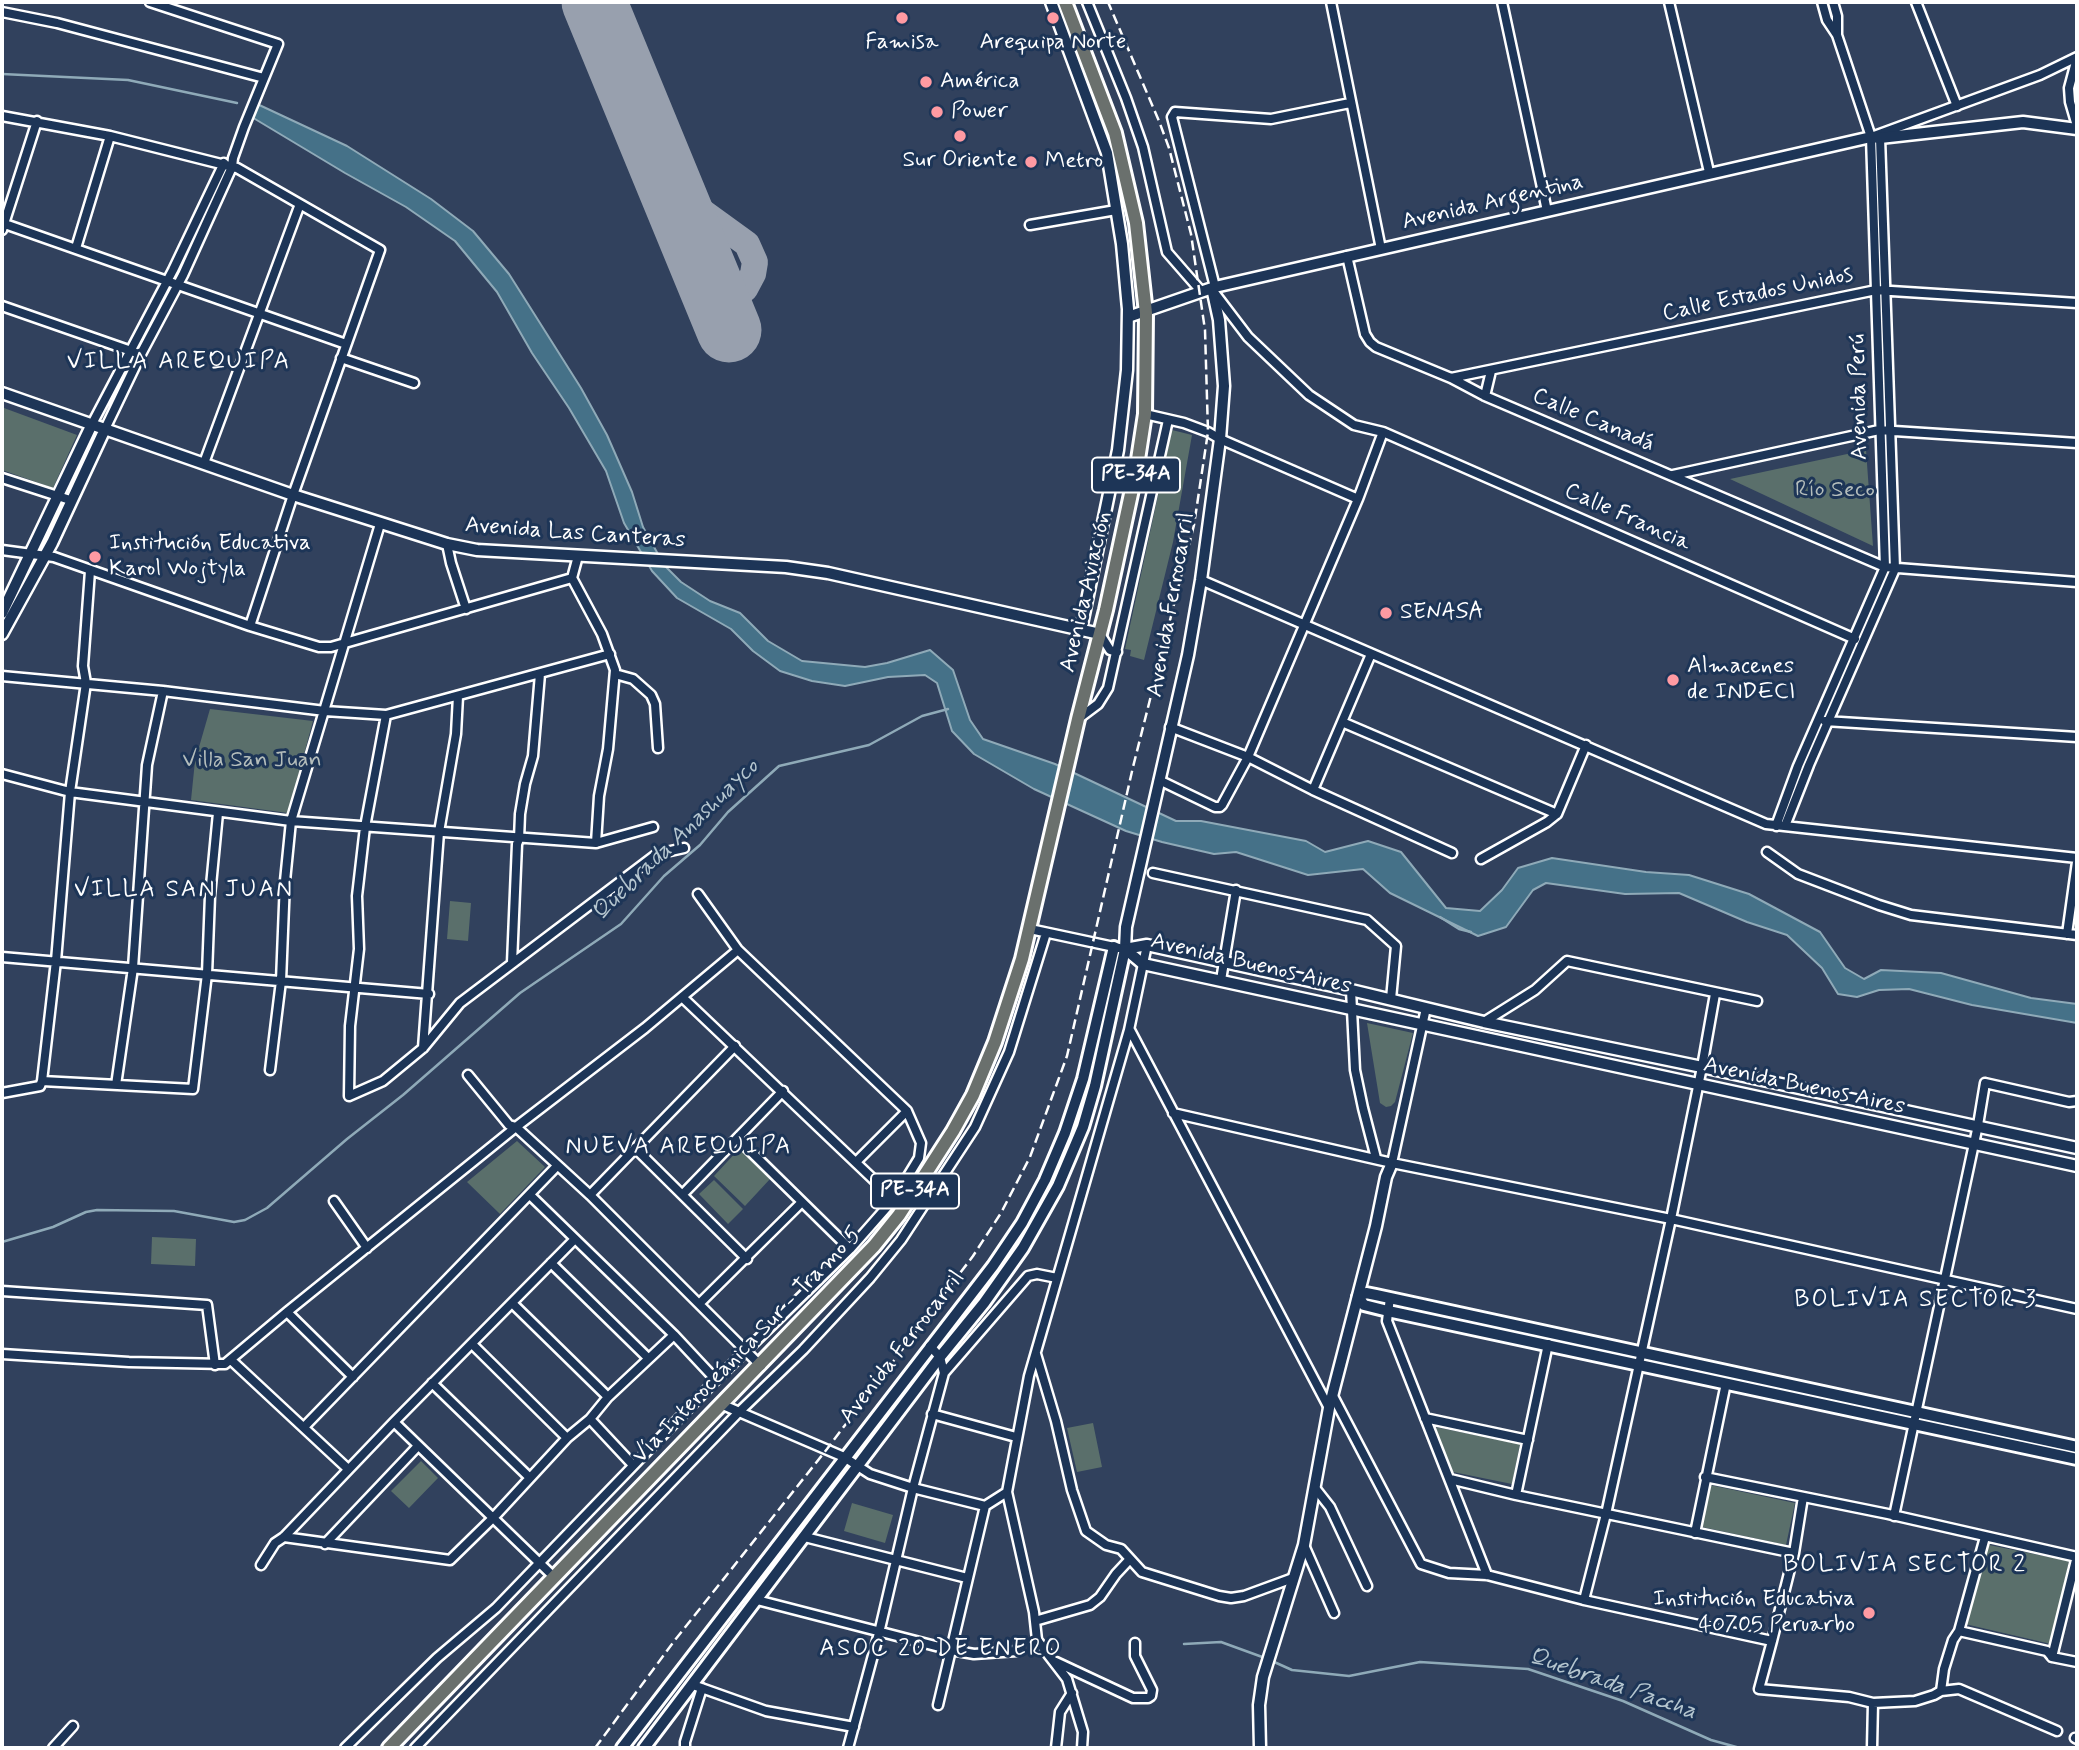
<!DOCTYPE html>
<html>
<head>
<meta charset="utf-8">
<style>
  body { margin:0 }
  #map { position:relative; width:2079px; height:1750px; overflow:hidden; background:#31415d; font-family:Mynerve,sans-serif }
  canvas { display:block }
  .frame { position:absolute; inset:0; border:4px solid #fff; pointer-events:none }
</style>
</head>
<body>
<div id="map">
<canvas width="2079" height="1750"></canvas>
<div class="frame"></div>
</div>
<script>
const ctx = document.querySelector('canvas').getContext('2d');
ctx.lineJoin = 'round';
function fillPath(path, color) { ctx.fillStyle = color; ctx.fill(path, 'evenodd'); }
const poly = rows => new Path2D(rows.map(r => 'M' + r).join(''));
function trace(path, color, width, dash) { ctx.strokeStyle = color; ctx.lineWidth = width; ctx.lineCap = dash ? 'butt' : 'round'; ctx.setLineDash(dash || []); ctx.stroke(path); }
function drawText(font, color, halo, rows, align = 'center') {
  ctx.font = font + ' Mynerve,sans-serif'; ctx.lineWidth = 6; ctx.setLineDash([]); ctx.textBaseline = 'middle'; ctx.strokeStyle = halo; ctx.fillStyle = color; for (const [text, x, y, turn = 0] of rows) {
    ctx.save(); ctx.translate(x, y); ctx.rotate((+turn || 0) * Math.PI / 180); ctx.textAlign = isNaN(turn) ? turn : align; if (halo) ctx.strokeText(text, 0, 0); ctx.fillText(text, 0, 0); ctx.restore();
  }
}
const green = poly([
  [4,408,77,435,53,488,2,470,2,414],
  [1172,430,1192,435,1173,542,1144,660,1130,656,1131,650,1125,649],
  [1866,450,1873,546,1730,479],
  [210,709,313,721,288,813,191,800,195,761],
  [450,901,471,903,468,941,447,939],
  [1367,1023,1413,1033,1395,1102,1391,1106,1386,1107,1380,1103],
  [517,1141,545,1167,500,1214,467,1182],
  [739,1149,770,1179,745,1206,714,1176],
  [714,1180,743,1209,728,1224,699,1194],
  [152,1237,196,1239,195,1266,151,1264],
  [1001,1268,999,1274,949,1337,947,1335,996,1271],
  [1409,1307,1536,1334,1535,1338,1408,1311],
  [1093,1423,1102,1467,1077,1472,1067,1428],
  [1435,1427,1520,1444,1512,1484,1453,1472],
  [421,1461,438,1478,409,1508,391,1491],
  [1710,1485,1795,1503,1786,1545,1702,1527],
  [852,1503,893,1515,885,1543,844,1531],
  [1989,1545,2069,1561,2051,1644,1965,1624]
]);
const water = poly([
  [255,103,347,146,431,199,473,231,509,274,581,388,607,435,632,492,643,527,664,565,681,582,710,601,740,613,768,641,802,661,865,667,887,663,930,650,953,670,970,720,983,739,1055,764,1176,821,1201,821,1306,841,1325,852,1368,841,1401,852,1446,908,1480,911,1502,890,1518,868,1552,858,1646,872,1689,875,1749,894,1820,932,1845,968,1864,979,1881,970,1941,973,2031,998,2077,1004,2077,1023,1972,1005,1909,989,1879,990,1857,997,1838,994,1822,968,1787,935,1747,922,1679,893,1625,894,1546,883,1533,890,1506,927,1478,936,1390,893,1363,869,1308,875,1236,852,1214,854,1162,842,1126,831,1034,789,974,754,952,731,937,683,925,675,888,677,845,686,812,681,780,671,753,651,731,629,677,598,652,571,624,523,606,471,569,408,532,353,497,292,455,241,406,207,345,173,250,116,255,103]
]);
const stream = poly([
  [2,74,128,80,237,103],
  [1440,917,1459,929,1471,932],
  [2,1242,53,1227,86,1212,97,1210,174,1211,234,1222,245,1220,267,1208,347,1139,403,1095,520,993,621,924,664,876,700,845,728,812,779,766,869,745,922,716,948,709],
  [1184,1644,1221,1642,1265,1658],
  [1272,1661,1292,1670,1349,1676,1420,1662,1528,1669,1623,1701,1711,1740,1740,1748]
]);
const taxiway = poly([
  [667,183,678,194,747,244,755,262,753,274,745,289,732,296,717,299,703,295,696,288,688,269,689,252,684,224]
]);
const runway = poly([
  [594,2,729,330]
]);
const minor = poly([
  [1087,2,1126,98,1143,147,1167,252,1201,291],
  [1331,2,1381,249],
  [1502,2,1547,211],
  [1669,2,1709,172],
  [1833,2,1837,16,1837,35],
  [1916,2,1957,106],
  [2,12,57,23,264,78],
  [2077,58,2069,88,2070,102,2077,126],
  [2,116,110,136,237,168,380,250,293,495,250,626],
  [1874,136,2040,75,2077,57],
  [2,223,346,344],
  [1030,225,1116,210],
  [2,230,37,121],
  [76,248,110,136],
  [1347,256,1365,334,1370,342,1376,347,1451,378,1485,396,1885,567,2077,582],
  [1215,287,1172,117,1175,112,1271,119,1350,103],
  [2,306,134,352],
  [341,358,414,383],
  [1451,378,1876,290,2077,303],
  [1485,396,1491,371],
  [1145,414,1184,423,1208,432,1220,439,1358,499],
  [92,424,173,270,224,163],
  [105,429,141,354,183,275,232,167,233,158,244,127,278,44,150,2],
  [1383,432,1855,639],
  [204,463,300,204],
  [1673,475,1879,430,2077,443],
  [2,478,70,500],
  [447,544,451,563,466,609],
  [2,550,54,557,250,626,319,647,331,647,572,578],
  [578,556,572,578,602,634,615,670,608,749,599,796,596,843],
  [1201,580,1766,824,2077,858],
  [1100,634,1110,650,1117,652],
  [615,674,633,679,651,695,655,704,658,748],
  [2,676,163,691,325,711,386,715,610,654],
  [386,715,365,827,357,896,359,949,350,1026,349,1096,383,1081,423,1048,460,1003,657,854,684,848],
  [1078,719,1098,704,1108,688,1168,420],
  [1825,721,2077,737],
  [1342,722,1557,814],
  [1170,727,1248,757,1313,790,1452,853],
  [2,774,70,792,291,821,596,843,653,827],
  [1159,780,1215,807,1220,807,1222,805,1248,757,1358,499,1383,432,1354,425,1309,395,1248,337,1213,291],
  [1313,790,1371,654],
  [1776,826,1798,766,1885,567,1871,137,1837,35,1827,20,1822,2],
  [1785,826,1809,765,1895,569,1880,138],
  [1767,852,1798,874,1879,905,1911,915,2077,935],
  [1481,859,1547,822,1557,814,1586,745],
  [1153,873,1367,920,1396,946,1391,999],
  [1030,929,1119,948],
  [2067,934,2077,862],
  [2,957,429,994],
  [512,963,517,844,519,839,520,814,525,784,533,756,540,674],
  [1221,980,1236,890],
  [1351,990,1355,1070,1363,1108,1376,1158],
  [682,997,894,1199],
  [1484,1022,1535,990,1567,961,1757,1001],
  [1130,1030,1329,1408],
  [423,1048,439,832,456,734,458,696],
  [270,1070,281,981,285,881,291,821,380,524],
  [468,1075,509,1125,516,1127,590,1195,761,1366],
  [42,1081,56,961,70,792,86,683,83,666,90,571],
  [116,1085,133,968,147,765,163,691],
  [2,1093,40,1086,42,1081,193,1089,207,974,210,896,218,813],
  [1173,1113,1392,1163,1671,1219,2077,1309],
  [738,1139,850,1249],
  [635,1148,747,1259],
  [856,1162,907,1111],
  [1392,1163,1426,1008],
  [683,1194,783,1091],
  [530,1195,674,1335,716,1380],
  [590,1195,735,1046],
  [334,1201,367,1248],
  [551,1263,648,1358],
  [2,1291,207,1305,215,1365],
  [1390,1298,1387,1321,1487,1575],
  [512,1303,608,1397],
  [699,1304,802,1202],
  [287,1312,353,1377],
  [472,1344,567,1438],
  [2,1354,129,1362,225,1364,287,1312,516,1127,645,1028,738,950],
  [1036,1354,1056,1421,1072,1490,1086,1531,1106,1545,1121,1549,1142,1572,1219,1596,1231,1598,1244,1596,1293,1578],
  [231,1360,348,1469],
  [944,1373,1028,1276,1037,1274,1057,1278],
  [432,1383,529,1477],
  [1333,1396,1421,1564,1449,1573,1487,1575,1584,1600,1772,1641,1759,1689,1849,1697,1873,1703,1915,1701,1934,1695,1941,1691,1944,1669,1953,1640,1959,1631,1985,1537],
  [723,1405,844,1457,870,1474,913,1488,985,1506],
  [932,1414,1016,1437],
  [1425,1418,1528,1440],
  [590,1419,633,1465],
  [394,1422,554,1577],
  [305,1426,557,1166],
  [1705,1477,1888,1514,2077,1557],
  [1450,1479,1516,1495,1794,1553],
  [1315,1488,1330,1507,1367,1586],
  [1516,1495,1548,1344],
  [1894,1516,1978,1125,1985,1083,2069,1102,2077,1101],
  [1695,1533,1726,1383],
  [284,1537,450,1560,493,1518,567,1438,590,1419,608,1397,674,1335],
  [805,1537,967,1578],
  [325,1544,417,1447],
  [1304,1545,1334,1613],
  [261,1565,275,1543,284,1537,394,1422,575,1239],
  [757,1600,951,1650,974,1654,1017,1651],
  [1584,1600,1606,1514,1671,1219,1702,1067,1715,994],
  [1035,1621,1090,1605,1100,1597,1116,1574,1130,1559],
  [1959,1631,2047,1651,2052,1657,2077,1662],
  [1772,1641,1794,1553,1803,1497],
  [2052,1657,2077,1556],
  [1056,1662,1133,1698,1148,1698,1151,1696,1152,1690,1135,1656,1135,1643],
  [693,1685,766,1711,854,1727],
  [1941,1691,1959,1689,2057,1731],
  [938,1705,985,1506,1007,1492],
  [2075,1738,2077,1739],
  [53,1748,73,1726],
  [345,1748,437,1658,496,1608,716,1380,850,1249,894,1199,919,1158,921,1143,907,1111,738,950,698,894],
  [415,1748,739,1412,803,1350,870,1278,901,1240,975,1127,1009,1052,1046,933],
  [685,1748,685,1742,702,1688],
  [848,1748,879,1633,913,1488,944,1373,940,1357,930,1346],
  [1056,1748,1060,1712,1072,1693],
  [1082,1748,1083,1732,1067,1679,1037,1640,1034,1612,1007,1492,1029,1376,1129,1030,1147,945],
  [1872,1748,1873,1703]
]);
const tertiary = poly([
  [1051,2,1107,153,1122,244,1128,309,1127,370,1118,450,1081,629],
  [1128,317,1215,287,1871,137,1880,138,2023,122,2077,129],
  [2,393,293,495,447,544,477,550,786,567,828,573,1100,634],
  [2,613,92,424],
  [2,634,52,543,105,429],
  [1125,949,1143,964,2077,1166],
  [1125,949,1147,945,1351,990,1484,1022,1702,1067,2077,1148],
  [1125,949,1126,927,1188,655,1201,580,1220,439,1224,386,1219,320,1212,288],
  [1260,1748,1259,1705,1263,1677,1304,1545,1329,1408,1376,1226,1386,1177,1392,1163]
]);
const secondary = poly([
  [2077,1447,1376,1295,1366,1293,1358,1297,1364,1305,1388,1311,2077,1459],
  [622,1748,993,1266,1022,1223,1045,1180,1065,1133,1083,1079,1114,947],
  [644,1748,940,1357,984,1303,1023,1248,1058,1186,1083,1127,1095,1086,1125,949]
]);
const trunk = poly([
  [389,1748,874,1246,899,1215,953,1131,973,1095,995,1042,1022,959,1078,719,1106,610,1137,466,1145,414,1146,313,1136,223,1115,133,1065,2]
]);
const rail = poly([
  [595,1748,675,1640,827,1449,973,1256,1001,1213,1030,1157,1067,1056,1133,767,1194,525,1208,432,1205,330,1191,234,1169,148,1159,121,1108,2]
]);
const markers = [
  [902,18,7,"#ff9aa2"],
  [1053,18,7,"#ff9aa2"],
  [926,82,7,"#ff9aa2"],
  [937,112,7,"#ff9aa2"],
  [960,136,7,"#ff9aa2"],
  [1031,162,7,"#ff9aa2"],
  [95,557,7,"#ff9aa2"],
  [1386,613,7,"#ff9aa2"],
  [1673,680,7,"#ff9aa2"],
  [1869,1613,7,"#ff9aa2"]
];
const shields = [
  [1136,475,88],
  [915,1191,88]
];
const shieldNames = [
  ["PE-34A",1136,475],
  ["PE-34A",915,1191]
];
const poiNames = [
  ["Famisa",902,43,"center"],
  ["Arequipa Norte",1053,43,"center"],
  ["América",940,82],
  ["Power",951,112],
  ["Sur Oriente",960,161,"center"],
  ["Metro",1045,162],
  ["Institución Educativa",109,544],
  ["Karol Wojtyla",109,570],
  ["SENASA",1400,613],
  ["Almacenes",1687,667],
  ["de INDECI",1687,693],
  ["Institución Educativa",1855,1600,"right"],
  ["40705 Peruarbo",1855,1626,"right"]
];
const streetNames = [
  ["Avenida Argentina",1493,203,-13],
  ["Calle Estados Unidos",1758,295,-12],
  ["Avenida Perú",1860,397,-91],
  ["Calle Canadá",1593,421,23],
  ["Calle Francia",1627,518,24],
  ["Avenida Las Canteras",575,534,4],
  ["Avenida Aviación",1087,592,-77],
  ["Avenida Ferrocarril",1172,605,-80],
  ["Avenida Buenos Aires",1251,965,13],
  ["Avenida Buenos Aires",1804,1087,12],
  ["Vía Interoceánica Sur - Tramo 5",748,1346,-46],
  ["Avenida Ferrocarril",903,1348,-52]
];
const parkNames = [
  ["Río Seco",1835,491],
  ["Villa San Juan",252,761]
];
const neighbourhoodNames = [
  ["VILLA AREQUIPA",179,363],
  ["VILLA SAN JUAN",184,891],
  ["NUEVA AREQUIPA",679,1148],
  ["BOLIVIA SECTOR 3",1916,1301],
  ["BOLIVIA SECTOR 2",1905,1566],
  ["ASOC 20 DE ENERO",941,1650]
];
const waterNames = [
  ["Quebrada Anashuayco",676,841,-44],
  ["Quebrada Paccha",1612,1685,19]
];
fillPath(green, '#5a6f6b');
fillPath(water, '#457188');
trace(water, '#8faab8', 2);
trace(stream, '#8faab8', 2.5);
trace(taxiway, '#98a0ae', 26);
trace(runway, '#98a0ae', 65);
trace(minor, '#fff', 13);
trace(tertiary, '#fff', 15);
trace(secondary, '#fff', 16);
trace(trunk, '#fff', 18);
trace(minor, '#1d3557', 8);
trace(tertiary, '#1d3557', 10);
trace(secondary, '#1d3557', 10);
trace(trunk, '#6a706d', 12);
trace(rail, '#fff', 2.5, [10, 5]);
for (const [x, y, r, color] of markers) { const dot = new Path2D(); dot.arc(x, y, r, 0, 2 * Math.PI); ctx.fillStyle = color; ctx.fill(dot); trace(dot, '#1d3557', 2.5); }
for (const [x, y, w] of shields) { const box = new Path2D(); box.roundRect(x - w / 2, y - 17.5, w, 35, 5); ctx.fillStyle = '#1d3557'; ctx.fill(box); trace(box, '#fff', 2); }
drawText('bold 21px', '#fff', null, shieldNames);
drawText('23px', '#fff', '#1d3557', poiNames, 'left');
drawText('23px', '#fff', '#1d3557', streetNames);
drawText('23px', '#b5bebc', '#1d3557', parkNames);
ctx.letterSpacing = '2px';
drawText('24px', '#fff', '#1d3557', neighbourhoodNames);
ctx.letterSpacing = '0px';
drawText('italic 24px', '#b5c6cf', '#1d3557', waterNames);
</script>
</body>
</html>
